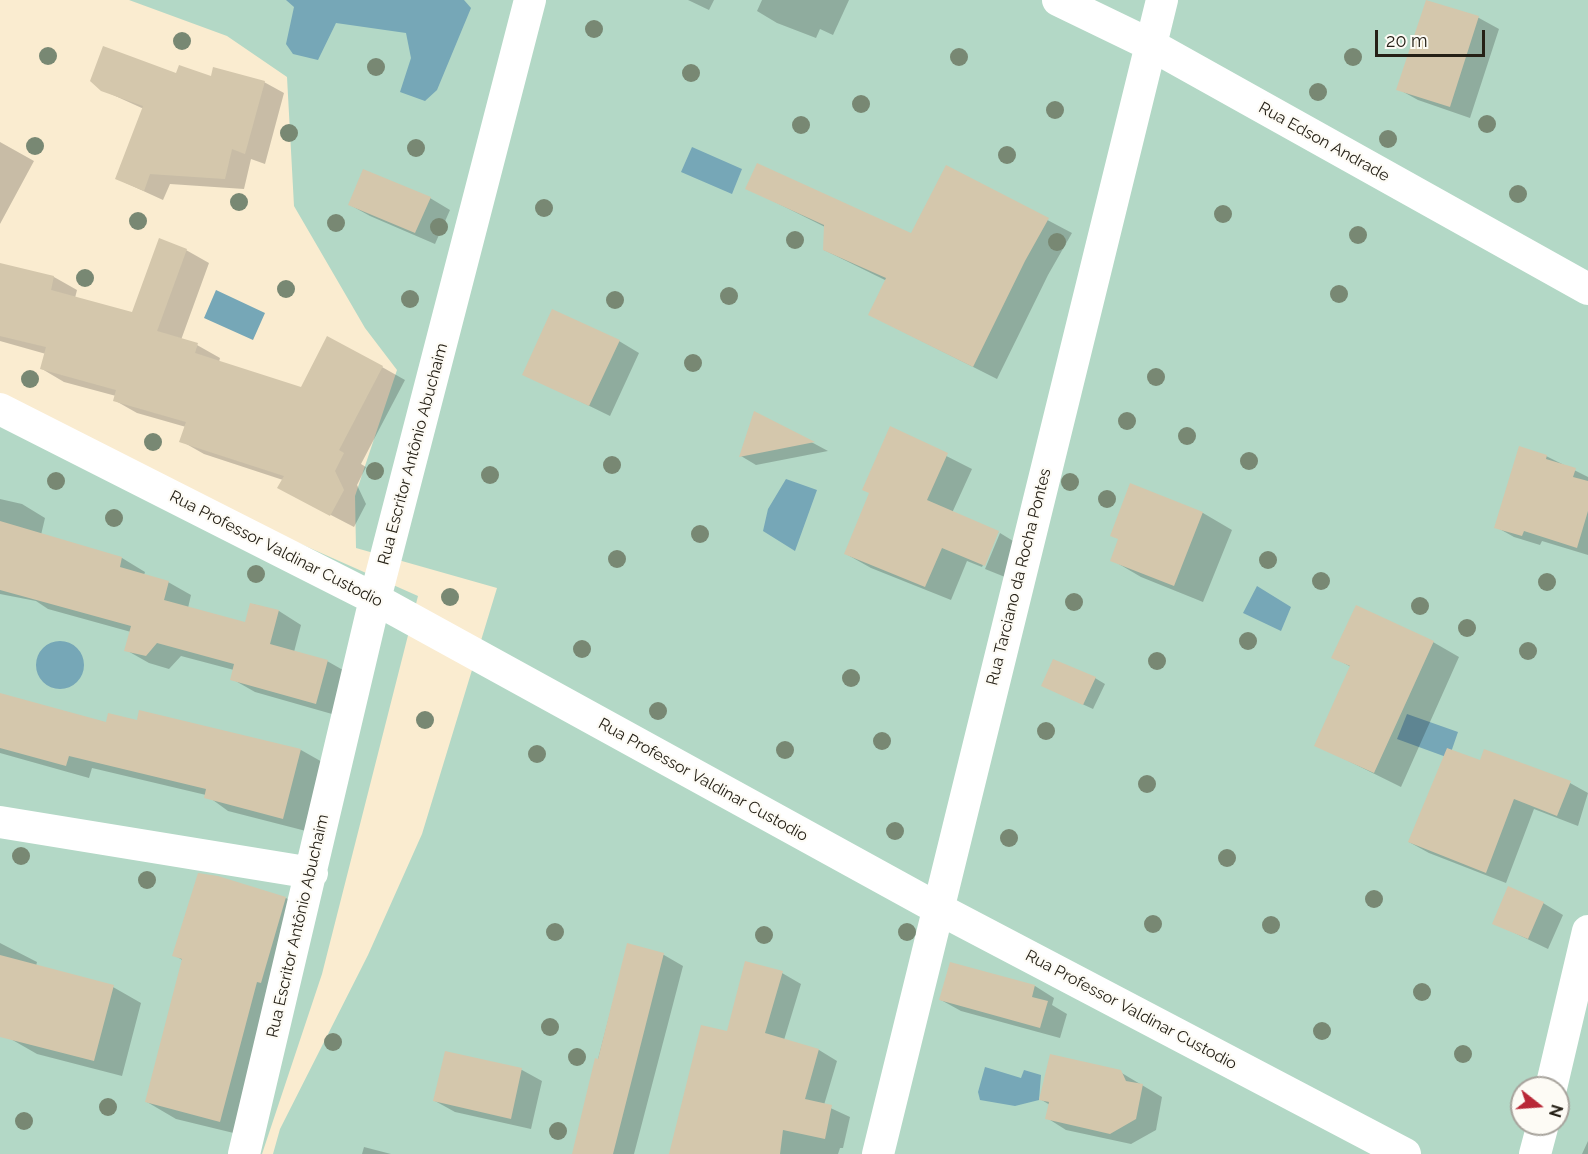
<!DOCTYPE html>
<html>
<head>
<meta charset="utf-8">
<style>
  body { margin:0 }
  #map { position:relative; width:1588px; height:1154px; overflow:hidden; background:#faecd0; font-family:Raleway,sans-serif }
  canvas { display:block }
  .north { position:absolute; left:1510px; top:1076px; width:60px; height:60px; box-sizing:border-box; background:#fdfbf5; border:2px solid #a7a39c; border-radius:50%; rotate:107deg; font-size:16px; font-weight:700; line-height:24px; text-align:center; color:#252016 }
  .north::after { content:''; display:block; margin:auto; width:21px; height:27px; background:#b92837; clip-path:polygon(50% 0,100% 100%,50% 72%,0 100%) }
  .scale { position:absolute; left:1375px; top:30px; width:110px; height:27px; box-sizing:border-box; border:3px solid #252016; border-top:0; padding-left:8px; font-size:18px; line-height:21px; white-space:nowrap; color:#252016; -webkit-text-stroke:4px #fdfbf5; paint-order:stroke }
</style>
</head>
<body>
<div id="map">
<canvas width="1588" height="1154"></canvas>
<div class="north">N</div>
<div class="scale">20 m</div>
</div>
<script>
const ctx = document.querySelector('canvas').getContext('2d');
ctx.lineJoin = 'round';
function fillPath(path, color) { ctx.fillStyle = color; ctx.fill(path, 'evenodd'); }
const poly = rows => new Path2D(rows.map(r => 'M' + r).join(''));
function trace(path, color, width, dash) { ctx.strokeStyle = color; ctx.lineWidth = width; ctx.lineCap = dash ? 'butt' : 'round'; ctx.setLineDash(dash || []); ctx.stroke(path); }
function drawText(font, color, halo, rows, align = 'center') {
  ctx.font = font + ' Raleway,sans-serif'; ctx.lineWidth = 4.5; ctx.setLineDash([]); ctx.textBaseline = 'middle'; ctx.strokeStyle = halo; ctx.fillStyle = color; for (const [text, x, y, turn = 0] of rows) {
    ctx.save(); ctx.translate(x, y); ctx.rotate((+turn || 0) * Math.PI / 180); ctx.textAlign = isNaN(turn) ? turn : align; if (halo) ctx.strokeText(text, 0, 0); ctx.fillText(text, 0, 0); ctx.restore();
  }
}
const green = poly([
  [129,0,1588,0,1588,1154,273,1154,280,1129,368,955,422,834,497,588,356,548,355,496,397,370,365,328,294,206,287,77,227,36],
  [1522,1088,1558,1088,1558,1124,1522,1124],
  [0,394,285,537,418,596,322,974,262,1154,0,1154]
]);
const water = poly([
  [286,0,464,0,471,8,437,90,425,101,400,92,411,58,406,33,336,23,318,60,293,54,286,44,294,7],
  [692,147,742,169,732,194,681,172],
  [216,290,265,313,253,340,204,318],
  [786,479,817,490,795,551,763,531,768,509],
  [1257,586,1291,607,1281,631,1243,613],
  '36 665a24 24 0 1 1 48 0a24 24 0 1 1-48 0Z',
  [1407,714,1458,732,1449,758,1397,739],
  [985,1067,1021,1078,1024,1070,1041,1075,1039,1100,1015,1106,980,1100,978,1092]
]);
const shadow = poly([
  [688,0,714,0,709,10],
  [762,0,849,0,833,35,820,29,816,38,777,23,757,11],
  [1427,1,1479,18,1499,29,1470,118,1418,100,1398,89],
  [177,75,264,82,284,93,265,164,251,159,244,189,170,184,163,200,117,179,144,109,102,90],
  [0,142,34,161,0,224],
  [947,167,1072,233,1048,275,997,379,870,315,887,281,824,250,825,227,747,188,911,235],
  [430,198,450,210,435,244,370,216,350,205],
  [186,250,209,263,181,340,197,345,220,358,219,362,301,389,382,367,405,380,361,464,366,467,357,485,366,504,354,527,302,500,283,480,204,454,181,441,186,427,137,413,114,400,116,396,64,382,42,369,46,354,0,341,0,265,54,277,77,290,75,298,133,314],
  [619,341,639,353,610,416,524,374],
  [755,414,815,444,828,451,756,465,741,456],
  [891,428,972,469,952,513,999,533,997,533,982,567,967,561,951,600,871,568,846,554,871,493],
  [1546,456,1588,477,1588,555,1542,541,1540,545,1514,537,1496,527],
  [1131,485,1203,513,1232,530,1203,602,1141,577,1112,560,1120,540],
  [0,499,22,504,45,518,41,535,122,558,145,572,144,575,168,582,191,595,188,608,246,624,252,604,279,611,301,625,294,652,327,661,350,674,339,716,255,692,232,679,234,670,181,656,169,669,149,663,126,650,131,632,48,609,36,601,0,594],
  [1000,533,1023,547,1010,579,985,569],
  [1433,642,1459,657,1401,787,1316,745,1351,667,1333,657],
  [1095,678,1105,684,1093,709,1043,686],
  [0,694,107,723,138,722,140,712,301,750,324,763,306,831,228,811,206,795,92,768,89,778,0,753],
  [1481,762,1570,783,1588,793,1578,826,1534,809,1506,883,1429,853,1409,842],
  [286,898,315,915,250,1137,176,1119,147,1102,184,961,174,955],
  [1543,903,1563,915,1548,949,1494,923],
  [0,943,37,962,36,966,113,987,141,1003,122,1076,37,1054,9,1038,0,1004],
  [628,945,664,955,683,966,634,1154,573,1154],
  [782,973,801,984,784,1040,819,1050,837,1061,824,1105,850,1117,843,1148,840,1148,838,1154,671,1154,728,1032],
  [1035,986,1054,998,1052,1005,1067,1014,1060,1038,961,1011,941,1000],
  [446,1053,522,1070,542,1081,531,1129,455,1112,435,1101],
  [1120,1072,1162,1097,1156,1130,1131,1144,1066,1130,1047,1118,1050,1105,1040,1099],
  [1588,1141,1588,1154,1582,1154],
  [364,1147,391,1154,362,1154]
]);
const building = poly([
  [1426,0,1479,16,1450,107,1396,90],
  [103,46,176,73,179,65,211,76,213,67,265,81,245,154,232,149,225,179,150,174,144,191,115,179,143,106,101,91,90,81],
  [757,163,911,233,946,165,1049,218,1025,261,973,367,868,315,886,278,823,250,824,225,745,189],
  [363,169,431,197,415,233,348,205],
  [159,238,187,249,157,331,198,343,195,353,301,387,327,336,383,366,339,450,344,453,335,471,344,490,330,516,277,488,284,476,179,442,186,422,113,401,116,390,40,369,46,347,0,336,0,263,54,276,51,290,132,312],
  [552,309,620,340,589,406,522,375],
  [754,411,815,442,739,457],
  [890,426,948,453,927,500,999,531,985,566,942,548,925,587,844,554,869,493,862,490],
  [1519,446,1547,455,1546,459,1576,468,1573,477,1588,481,1588,511,1577,548,1524,531,1522,536,1494,528],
  [1130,483,1203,512,1174,586,1110,561,1118,539,1110,536],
  [0,521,122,557,120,567,169,581,164,600,245,622,250,603,279,610,270,644,328,660,316,704,230,680,234,664,157,643,146,656,124,651,131,626,0,590],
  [1356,605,1434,641,1374,773,1314,746,1350,666,1331,658],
  [1053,659,1096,677,1083,705,1041,686],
  [0,693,106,722,108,713,137,720,139,710,301,749,283,819,204,798,206,789,69,756,66,766,0,748],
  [1447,748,1480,760,1484,749,1571,781,1557,816,1514,799,1486,873,1408,842],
  [198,873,218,876,286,897,261,983,257,982,220,1122,145,1102,182,959,172,956],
  [1508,886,1544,902,1528,939,1492,924],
  [627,943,664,953,613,1154,572,1154,595,1058,598,1059],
  [0,955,114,985,94,1061,0,1037],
  [745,961,783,971,765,1033,819,1049,805,1099,832,1105,825,1139,783,1130,780,1154,669,1154,701,1025,727,1031],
  [950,962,1035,985,1032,997,1048,1001,1040,1028,939,1000],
  [445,1051,522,1068,511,1119,433,1101],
  [1050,1054,1121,1070,1126,1081,1143,1084,1136,1119,1110,1134,1045,1119,1049,1102,1039,1100]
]);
const street = poly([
  [1058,0,1151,45,1588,289],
  [0,409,375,599,937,908,1405,1154],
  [0,822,312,873],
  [1551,1088,1588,931],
  [244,1154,375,599,530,0],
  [878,1154,1162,0],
  [1535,1154,1543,1124]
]);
const trees = [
  [594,29],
  [182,41],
  [48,56],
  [959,57],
  [1353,57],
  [376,67],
  [691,73],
  [1318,92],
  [861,104],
  [1055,110],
  [1487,124],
  [801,125],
  [289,133],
  [1388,139],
  [35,146],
  [416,148],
  [1007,155],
  [1518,194],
  [239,202],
  [544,208],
  [1223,214],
  [138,221],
  [336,223],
  [439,227],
  [1358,235],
  [795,240],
  [1057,242],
  [85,278],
  [286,289],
  [1339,294],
  [729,296],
  [410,299],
  [615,300],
  [693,363],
  [1156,377],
  [30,379],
  [1127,421],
  [1187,436],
  [153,442],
  [1249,461],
  [612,465],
  [375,471],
  [490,475],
  [56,481],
  [1070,482],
  [1107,499],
  [114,518],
  [700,534],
  [617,559],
  [1268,560],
  [256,574],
  [1321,581],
  [1547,582],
  [450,597],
  [1074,602],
  [1420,606],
  [1467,628],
  [1248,641],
  [582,649],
  [1528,651],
  [1157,661],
  [851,678],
  [658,711],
  [425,720],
  [1046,731],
  [882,741],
  [785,750],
  [537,754],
  [1147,784],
  [895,831],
  [1009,838],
  [21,856],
  [1227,858],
  [147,880],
  [1374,899],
  [1153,924],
  [1271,925],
  [555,932],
  [907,932],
  [764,935],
  [1422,992],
  [550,1027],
  [1322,1031],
  [333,1042],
  [1463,1054],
  [577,1057],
  [108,1107],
  [24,1121],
  [558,1131]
];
const streetNames = [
  ["Rua Edson Andrade",1324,142,29],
  ["Rua Escritor Antônio Abuchaim",413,454,-75],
  ["Rua Professor Valdinar Custodio",276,549,27],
  ["Rua Tarciano da Rocha Pontes",1019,577,-76],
  ["Rua Professor Valdinar Custodio",703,780,29],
  ["Rua Escritor Antônio Abuchaim",298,926,-77],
  ["Rua Professor Valdinar Custodio",1131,1010,28]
];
fillPath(green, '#b3d8c6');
fillPath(water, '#76a7b7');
fillPath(shadow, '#0003');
fillPath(building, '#d4c7ac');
trace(street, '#fff', 32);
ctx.fillStyle = '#788873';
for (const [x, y] of trees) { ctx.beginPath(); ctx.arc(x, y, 9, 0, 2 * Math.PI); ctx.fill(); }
drawText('16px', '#252016', '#fdfbf5', streetNames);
</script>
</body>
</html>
